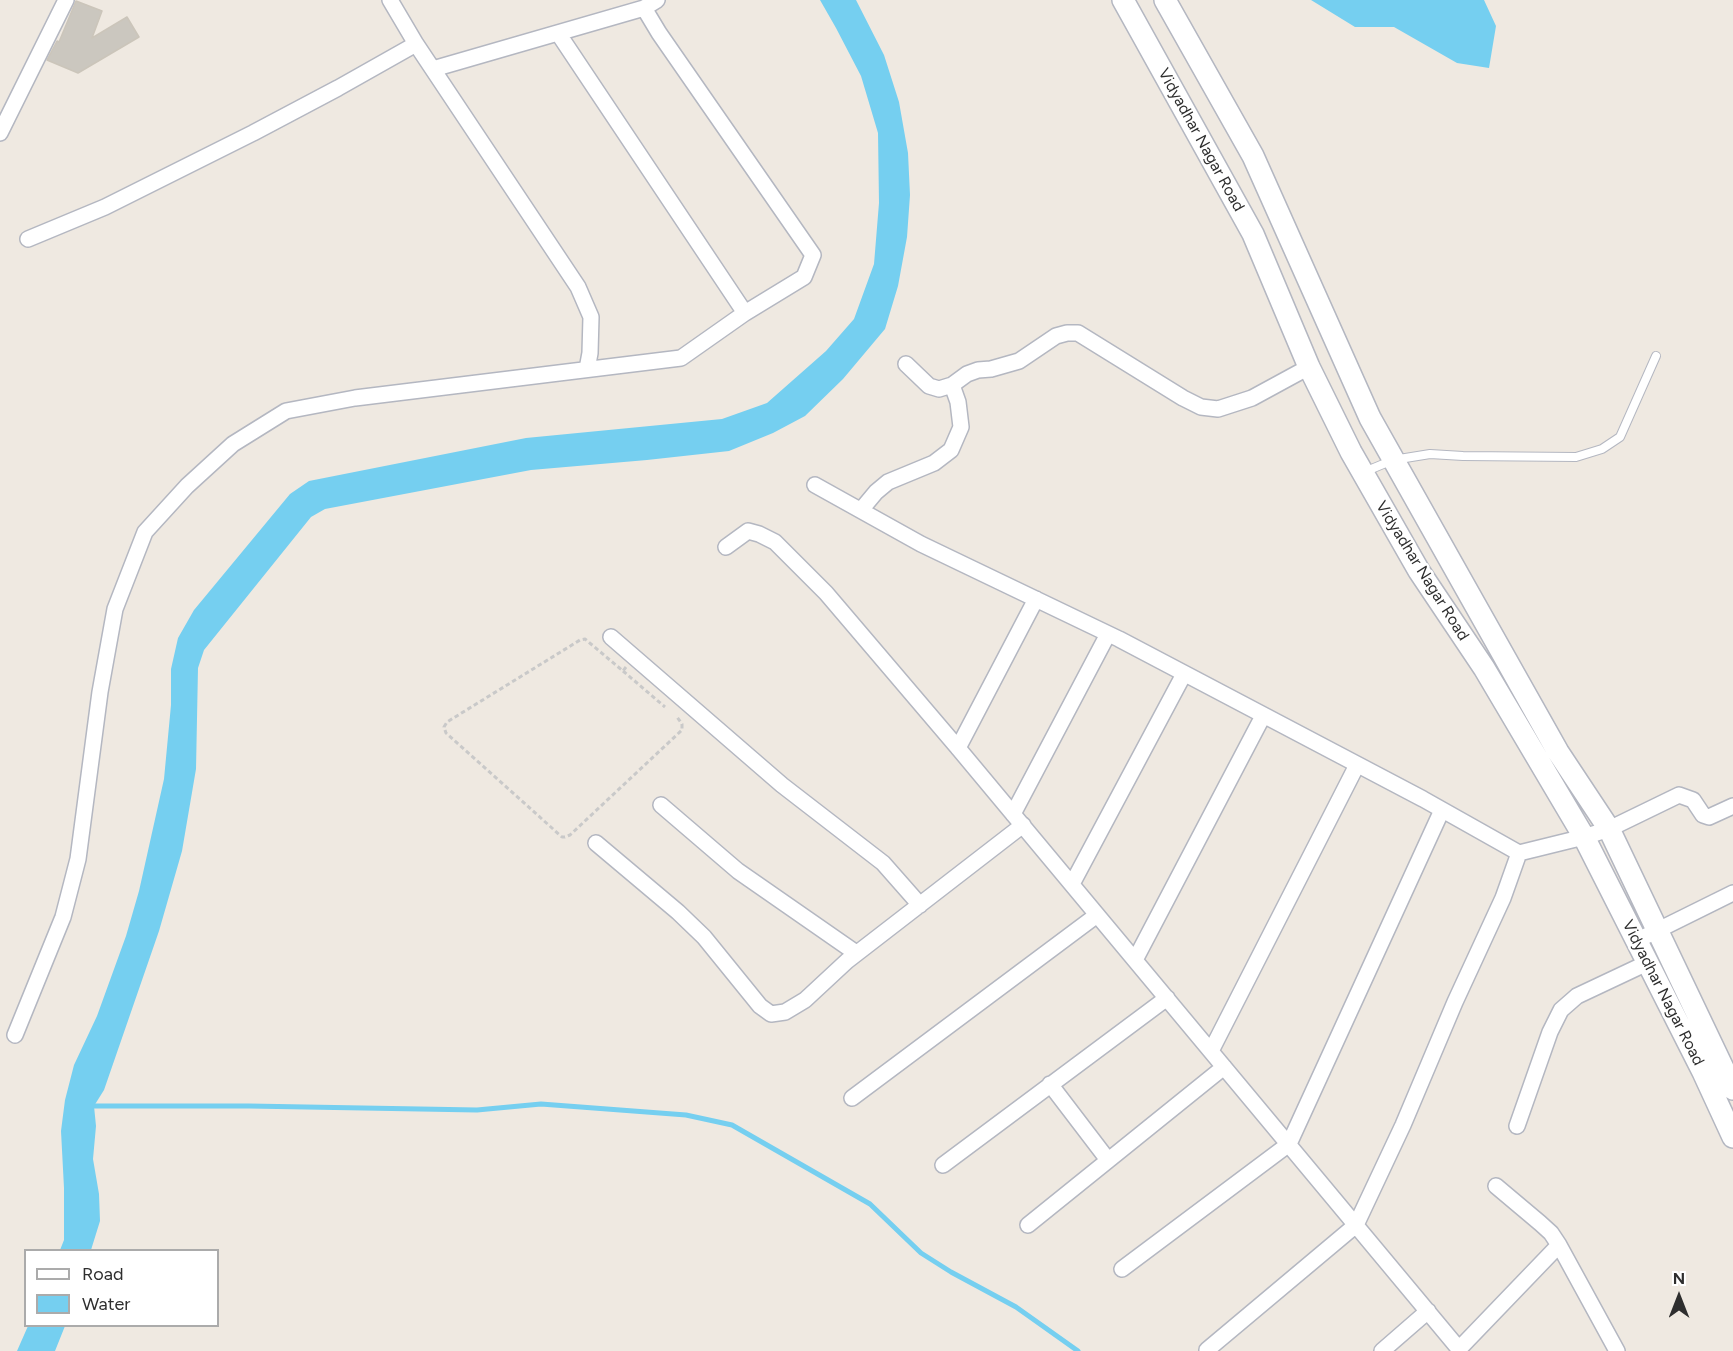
<!DOCTYPE html>
<html>
<head>
<meta charset="utf-8">
<style>
  body { margin:0 }
  #map { position:relative; width:1733px; height:1351px; overflow:hidden; background:#efe9e1; font-family:Figtree,sans-serif }
  canvas { display:block }
  .legend { position:absolute; left:24px; top:1249px; width:195px; height:78px; box-sizing:border-box; background:#fff; border:2px solid #ababab; margin:0; padding:8px 10px; list-style:none; font-size:18px; color:#2e2e2e }
  .legend li { display:flex; align-items:center; gap:12px; height:30px }
  .legend b { width:30px; border:2px solid #ababab }
  .north { position:absolute; left:1649px; top:1267px; width:60px; height:60px; -webkit-text-stroke:4px #fff; paint-order:stroke; rotate:0deg; font-size:16px; font-weight:700; line-height:24px; text-align:center; color:#2e2e2e }
  .north::after { content:''; display:block; margin:auto; width:21px; height:27px; background:#2e2e2e; clip-path:polygon(50% 0,100% 100%,50% 72%,0 100%) }
</style>
</head>
<body>
<div id="map">
<canvas width="1733" height="1351"></canvas>
<ul class="legend">
<li><b style="height:8px;background:#fff"></b>Road</li>
<li><b style="height:16px;background:#75cff0"></b>Water</li>
</ul>
<div class="north">N</div>
</div>
<script>
const ctx = document.querySelector('canvas').getContext('2d');
ctx.lineJoin = 'round';
function fillPath(path, color) { ctx.fillStyle = color; ctx.fill(path, 'evenodd'); }
const poly = rows => new Path2D(rows.map(r => 'M' + r).join(''));
function trace(path, color, width, dash) { ctx.strokeStyle = color; ctx.lineWidth = width; ctx.lineCap = dash ? 'butt' : 'round'; ctx.setLineDash(dash || []); ctx.stroke(path); }
function drawText(font, color, halo, rows, align = 'center') {
  ctx.font = font + ' Figtree,sans-serif'; ctx.lineWidth = 5; ctx.setLineDash([]); ctx.textBaseline = 'middle'; ctx.strokeStyle = halo; ctx.fillStyle = color; for (const [text, x, y, turn = 0] of rows) {
    ctx.save(); ctx.translate(x, y); ctx.rotate((+turn || 0) * Math.PI / 180); ctx.textAlign = isNaN(turn) ? turn : align; if (halo) ctx.strokeText(text, 0, 0); ctx.fillText(text, 0, 0); ctx.restore();
  }
}
const water = poly([
  [820,0,856,0,884,55,899,102,908,153,910,195,907,237,898,286,885,329,843,379,805,416,773,433,729,451,647,460,531,470,325,509,311,517,204,650,198,668,196,769,182,851,159,931,104,1090,94,1106,96,1126,93,1159,99,1194,100,1221,91,1250,60,1250,64,1240,64,1188,61,1131,65,1100,74,1065,97,1016,126,936,139,891,164,779,171,705,171,669,178,638,194,610,290,494,309,481,526,438,722,419,767,403,826,351,854,319,874,264,879,203,878,133,861,76,836,28],
  [1311,0,1484,0,1496,26,1489,68,1457,63,1394,27,1355,27],
  [28,1326,65,1326,55,1351,17,1351]
]);
const stream = poly([
  [94,1106,249,1106,477,1110,541,1104,686,1115,732,1125,870,1204,921,1253,951,1272,1016,1307,1078,1351]
]);
const building = poly([
  [76,1,102,11,92,38,127,17,139,37,78,73,47,60,57,41,59,42,76,1]
]);
const path = poly([
  [626,667,623,671,585,639,580,640,447,722,444,727,446,733,562,837,565,837,570,835,682,730,682,724,677,717],
  [623,671,665,707]
]);
const service = poly([
  [1364,472,1393,460,1430,454,1463,456,1576,457,1602,449,1620,437,1656,356]
]);
const minor = poly([
  [390,0,416,44,578,287,591,317,590,353,587,369],
  [558,33,745,313],
  [433,69,644,8,657,0],
  [0,133,66,0],
  [28,239,105,207,253,133,338,88,416,44],
  [906,364,929,386,939,389,952,385,967,374,978,370,991,369,1019,361,1056,336,1067,333,1078,333,1183,398,1201,407,1218,409,1252,398,1309,367],
  [815,485,921,544,1119,639,1423,799,1519,853,1503,898,1455,1002,1403,1125,1356,1225,1207,1350],
  [861,510,876,492,888,482,934,463,951,450,961,427,958,402,952,385],
  [726,547,748,531,759,534,775,542,826,593,958,748,1459,1349,1559,1245,1617,1351],
  [611,637,782,785,883,863,920,905],
  [958,748,1036,599],
  [661,805,738,871,856,953],
  [1013,814,1108,634],
  [596,843,678,912,704,937,760,1006,771,1014,785,1012,805,1000,847,961,1023,825],
  [1519,853,1584,837,1609,829,1679,795,1693,800,1703,815,1709,817,1733,806],
  [1072,884,1184,674],
  [1636,941,1733,893],
  [1135,960,1263,716],
  [15,1035,63,917,78,859,100,692,115,609,145,532,187,486,233,444,286,411,355,398,681,358,745,313,804,277,813,255,659,33,644,8],
  [1211,1051,1357,765],
  [1050,1084,1108,1160],
  [852,1098,1097,915],
  [1517,1126,1550,1032,1561,1010,1577,996,1647,963],
  [943,1165,1167,998],
  [1496,1186,1540,1223,1551,1233,1559,1245],
  [1028,1225,1224,1067],
  [1122,1269,1289,1144,1442,810],
  [1382,1351,1428,1311]
]);
const secondary = poly([
  [1123,0,1253,234,1309,367,1351,452,1419,571,1484,668,1584,837,1703,1072,1733,1137],
  [1165,0,1253,156,1370,418,1558,752,1609,829,1733,1089]
]);
const streetNames = [
  ["Vidyadhar Nagar Road",1201,140,61],
  ["Vidyadhar Nagar Road",1422,571,58],
  ["Vidyadhar Nagar Road",1663,993,63]
];
fillPath(water, '#75cff0');
trace(stream, '#75cff0', 5);
fillPath(building, '#cbc7bf');
trace(building, '#cbc5ba', 1.5);
trace(service, '#b4b7c1', 10);
trace(minor, '#b4b7c1', 18);
trace(secondary, '#b4b7c1', 24);
trace(path, '#c9c9c9', 3, [4.5, 3]);
trace(service, '#fff', 8);
trace(minor, '#fff', 15);
trace(secondary, '#fff', 21);
drawText('16px', '#2e2e2e', '#fff', streetNames);
</script>
</body>
</html>
